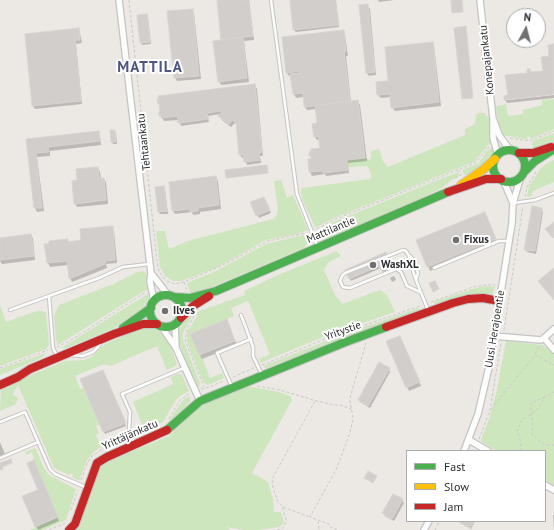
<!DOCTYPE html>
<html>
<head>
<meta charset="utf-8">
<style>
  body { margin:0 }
  #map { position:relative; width:554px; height:530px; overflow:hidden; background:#ece8e4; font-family:"PT Sans",sans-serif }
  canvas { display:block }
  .legend { position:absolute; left:406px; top:450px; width:140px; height:72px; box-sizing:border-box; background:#fff; border:1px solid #ababab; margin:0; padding:5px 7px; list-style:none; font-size:12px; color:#2e2e2e }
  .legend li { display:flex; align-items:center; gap:8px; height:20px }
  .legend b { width:20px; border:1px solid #ababab }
  .north { position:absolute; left:506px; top:8px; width:40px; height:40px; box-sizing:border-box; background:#fff; border:1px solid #ababab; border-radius:50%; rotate:7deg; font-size:11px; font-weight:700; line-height:16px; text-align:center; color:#2e2e2e }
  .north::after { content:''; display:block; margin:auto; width:14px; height:18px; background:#706f6e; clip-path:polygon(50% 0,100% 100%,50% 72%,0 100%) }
</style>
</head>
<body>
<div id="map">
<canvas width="554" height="530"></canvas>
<ul class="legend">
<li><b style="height:5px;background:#4caf50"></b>Fast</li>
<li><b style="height:5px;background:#ffc107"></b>Slow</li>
<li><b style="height:5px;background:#c62828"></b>Jam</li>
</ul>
<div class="north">N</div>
</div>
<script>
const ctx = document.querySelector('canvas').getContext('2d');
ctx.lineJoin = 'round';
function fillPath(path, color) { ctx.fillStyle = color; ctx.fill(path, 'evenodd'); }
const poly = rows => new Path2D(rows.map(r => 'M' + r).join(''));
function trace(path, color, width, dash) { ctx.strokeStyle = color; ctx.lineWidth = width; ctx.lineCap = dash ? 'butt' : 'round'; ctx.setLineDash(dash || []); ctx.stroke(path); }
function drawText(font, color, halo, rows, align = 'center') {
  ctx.font = font + ' "PT Sans",sans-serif'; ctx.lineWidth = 4; ctx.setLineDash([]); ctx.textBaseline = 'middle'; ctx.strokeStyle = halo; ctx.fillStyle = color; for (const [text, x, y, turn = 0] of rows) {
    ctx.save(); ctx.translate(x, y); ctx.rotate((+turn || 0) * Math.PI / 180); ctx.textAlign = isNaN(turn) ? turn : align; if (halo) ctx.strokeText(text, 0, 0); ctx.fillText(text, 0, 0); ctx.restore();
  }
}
const green = poly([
  [554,99,554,129,531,139,529,136,527,137,528,140,510,136,503,136,498,122,496,107,498,106,506,104,508,116,523,114,523,110,542,105,542,100],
  [478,113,484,113,489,118,491,142,474,162,332,219,317,227,315,227,302,199,301,192,302,188,370,179,371,175,368,166,347,167,347,160,365,158,370,160,371,156,371,151,379,149,383,161,388,167,465,135,465,129,475,124,476,115],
  [554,133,554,142,534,150,532,145,533,141],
  [493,147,493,153,490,160,475,172,464,175,462,170,479,163,486,152],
  [554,160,554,182,533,191,531,197,527,197,529,186,541,168,547,163],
  [458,172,459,175,458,177,453,179,442,188,417,200,332,237,326,239,320,236,317,231,333,222],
  [281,180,287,198,293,195,308,230,298,234,266,240,218,267,182,281,173,281,165,276,160,267,156,231,165,231,169,249,188,241,273,219,276,216,278,210,274,181],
  [308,234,308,242,304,248,221,283,191,295,187,283,216,271,266,244],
  [337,251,341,256,329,262,324,270,335,295,342,304,380,290,387,295,395,312,331,334,260,363,259,359,270,354,248,301,231,308,234,316,190,334,199,355,201,355,210,378,222,373,224,378,208,385,203,382,187,342,187,332,197,316,197,312,245,295,244,291,278,275],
  [143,271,146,274,149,288,58,345,56,340,54,316,59,305,116,283,135,273],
  [488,286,495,287,492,294,466,295,436,305,433,302,475,288],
  [149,293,148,299,144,308,129,320,110,330,66,348,61,348],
  [0,305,6,322,37,311,42,311,46,313,49,344,46,349,0,366],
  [419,308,419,312,347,337,266,368,265,368,263,366,346,333],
  [192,311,193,315,183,333,183,340,200,383,199,387,197,388,182,352,178,337,179,330],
  [143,328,156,329,163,335,169,342,177,364,175,366,167,370,157,346,111,366,104,364,75,376,80,389,84,388,100,424,96,426,99,433,96,435,101,447,96,450,87,460,79,481,72,477,73,474,70,473,69,475,54,468,18,385,13,394,18,398,16,404,0,411,1,389,19,380,65,361,84,360,91,357,105,344],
  [506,341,543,345,554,354,554,486,545,481,545,451,497,451,483,443,481,440,489,419,496,394],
  [46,353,44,356,39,359,0,375,0,369],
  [178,374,182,375,189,391,180,396,176,400,163,422,144,430,133,402,173,384,171,377],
  [246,386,279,392,290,396,292,400,252,473,268,482,273,499,274,512,281,512,284,523,279,527,258,530,243,530,227,527,230,530,75,530,80,522,97,473,100,466,106,462,169,436,199,407],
  [190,396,190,401,187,406,170,424,159,430,137,440,136,438,166,425,181,403,184,399],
  [35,448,36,449,43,467,49,475,76,489,66,520,43,530,30,530,58,517,34,460,32,452,26,455,25,452]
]);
const shadow = poly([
  [218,0,249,0,254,40,244,41,249,82,221,85,219,81,222,40],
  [291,0,336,0,339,27,296,32,294,30],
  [378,0,394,0,379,2],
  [367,5,370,9,376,75,369,76,367,73],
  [192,10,194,13,201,79,177,81,175,78],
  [147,15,148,17,151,44,142,45,141,42],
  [78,29,80,33,82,43,76,44,82,104,35,109,33,106],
  [343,31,345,35,348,56,346,56,351,102,358,102,360,105,367,161,348,163,349,173,326,176,325,174,312,176,310,172,309,160,312,159,310,153,321,149,320,140,317,140,315,137,318,124,316,109,307,110,305,106,304,97,296,98,294,94,292,76,289,76,287,73],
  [432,43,434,46,441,106,395,111,392,107,391,97,381,98,378,95,390,82],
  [554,45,554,93,509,98,509,100,554,95,554,98,507,103,505,100,532,73,544,72],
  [255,85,257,89,263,156,260,156,261,163,247,165,244,158,242,158,240,155,238,125,235,123,231,127,222,120,220,116,221,114,208,116,209,122,181,126,179,120,164,121,160,115,161,107,158,100],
  [115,131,116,134,117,144,113,144,112,142],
  [98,132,100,136,101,145,50,151,50,156,37,157,44,211,37,212,35,208,27,140],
  [267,166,268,173,227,178,226,171],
  [98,168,100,172,101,179,103,179,106,182,108,204,77,207,75,203,78,181],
  [216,177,218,181,221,209,200,212,200,214,193,215,192,212,175,214,173,211],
  [164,187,165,189,168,214,160,214,159,212],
  [265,200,271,213,259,218,252,203],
  [541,209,543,212,536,254,527,252,525,249],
  [486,217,497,243,430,271,417,241],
  [112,227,114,231,117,263,106,264,107,268,72,282,70,278,68,265,50,267,48,263,46,245,68,240,69,243,82,241],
  [31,235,33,239,35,260,2,264,0,261,0,239],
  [387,256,393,268,383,272,381,268,351,281,350,279],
  [394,276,396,280,392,282,390,278],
  [228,324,237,345,202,359,191,334],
  [400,337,421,386,409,391,407,387],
  [389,369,390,372,370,408,360,402,359,400],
  [104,373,126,426,105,434,81,380],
  [0,442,5,454,0,456],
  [35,465,59,521,38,530,36,526,39,490],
  [402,500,404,503,394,521,385,516,383,513],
  [553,515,554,515,554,530],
  [459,521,475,521,471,529,460,523]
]);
const building = poly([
  [217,0,248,0,253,36,221,40,217,0],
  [290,0,335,0,339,25,293,30,290,0],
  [451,0,462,0,463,12,452,13,451,0],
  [368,4,375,72,366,73,359,5,368,4],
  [193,9,199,76,174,78,167,11,193,9],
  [147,14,150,42,140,43,137,15,147,14],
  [466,26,473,98,462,99,454,28,466,26],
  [79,28,80,40,75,40,81,101,32,106,25,34,79,28],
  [344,30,346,52,344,52,350,101,304,107,303,93,293,94,290,74,300,73,300,71,286,73,282,37,344,30],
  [243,37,247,78,218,82,213,41,243,37],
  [433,42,439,102,391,108,390,94,377,95,376,82,388,81,385,47,433,42],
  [554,44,554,94,504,100,504,96,508,95,505,75,527,73,527,69,530,69,531,72,543,71,541,57,549,56,548,45,554,44],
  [255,84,262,152,259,153,260,160,244,162,243,154,239,155,236,123,232,120,229,124,218,116,222,112,220,111,207,113,208,119,178,123,178,116,161,118,161,115,159,116,159,112,160,112,159,103,158,104,157,99,159,99,158,96,255,84],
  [358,100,365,158,347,160,348,170,323,173,322,171,309,172,308,159,312,158,312,156,309,156,309,152,311,151,311,149,320,148,318,136,314,137,312,124,317,123,315,106,358,100],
  [110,130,115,130,116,142,111,142,110,130],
  [99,131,100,141,48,147,49,152,36,153,42,208,34,208,26,139,99,131],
  [267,165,268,173,226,178,225,170,267,165],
  [98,167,99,178,104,178,106,200,74,204,72,181,77,180,76,169,98,167],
  [216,176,219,205,198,208,198,211,190,212,190,209,172,211,169,182,216,176],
  [164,186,167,211,158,212,155,187,164,186],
  [264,197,270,210,256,216,250,202,264,197],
  [532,206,542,208,535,251,524,250,532,206],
  [485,212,496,239,427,267,416,240,485,212],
  [554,222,554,237,553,238,545,229,554,222],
  [113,226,115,260,105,261,105,264,69,279,67,261,47,263,44,244,49,244,49,241,68,239,68,242,81,240,80,229,113,226],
  [31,234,34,256,0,260,0,238,31,234],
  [386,252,392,265,381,270,379,266,349,279,345,270,386,252],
  [554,268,554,300,538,281,554,268],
  [435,281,439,289,433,292,429,283,435,281],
  [227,319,235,341,199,355,190,334,227,319],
  [400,336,420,382,406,388,386,341,400,336],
  [379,362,390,368,368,406,358,400,379,362],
  [103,370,126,423,103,432,80,379,103,370],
  [11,459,12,463,2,467,3,469,0,470,0,463,11,459],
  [34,460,58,517,35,527,22,496,38,490,27,463,34,460],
  [368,471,377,476,373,483,364,478,368,471],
  [393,494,403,499,392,519,382,513,393,494],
  [458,521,474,521,470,528,458,521]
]);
const path = poly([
  [129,0,157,261,159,271,166,281],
  [510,138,529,141,554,131],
  [455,178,461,175,459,170],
  [525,197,527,187,537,170],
  [317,229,333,220,475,163,489,147],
  [167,281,175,284,184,282,221,266,268,241,306,233],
  [184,282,187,291],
  [431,302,473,287,486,285,495,285],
  [194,316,188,327,185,340,204,387],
  [504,330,523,206],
  [57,347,71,340,146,292],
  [535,354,539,346],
  [262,365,330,337,420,306],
  [0,368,48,350],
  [233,377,254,368],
  [257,386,280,390,313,400,334,405,340,405,351,409],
  [201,389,209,387,224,381],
  [545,397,531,403,531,414,533,424,532,434,539,441,546,445,554,445],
  [491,409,535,355,554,365],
  [169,419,180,400,189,394],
  [479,439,490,410,501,343],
  [521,451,521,442,517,431,522,420,536,411,545,397,554,392],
  [81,480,86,466,91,457,101,450,127,439],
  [283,507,310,517],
  [71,510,78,490],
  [318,521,319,530],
  [49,530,65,523],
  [277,530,283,528,285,525,286,519,282,506,277,500,273,488,272,479,315,401],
  [337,530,329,526,329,524,310,517,336,470,350,433,353,418,350,401,351,394,366,343],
  [435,530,440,521]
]);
const lane = poly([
  [271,0,297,194,317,245],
  [514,203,535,200,554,193],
  [410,256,414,261,418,273,416,280,428,310],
  [434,268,499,241,509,241],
  [416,280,410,262,409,256,406,251,403,250,345,273,342,276,340,281,343,287,350,288,396,269,401,272,407,286,420,292],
  [49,296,53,348,57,356],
  [10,310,99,278,123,267,149,264],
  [241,315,253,347,253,356,262,375],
  [69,355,83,356,93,352,99,346,100,343],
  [232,387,217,353,251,339],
  [0,422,25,412,50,469,55,474,85,487],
  [134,444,129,430,130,412,122,394,184,368],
  [0,458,38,442]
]);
const street = poly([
  [119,0,151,273,150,282,153,296,152,303],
  [480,0,493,119,493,138,498,155],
  [494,121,499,135,510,150],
  [503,180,513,203],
  [151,273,168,295],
  [175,325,176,347],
  [161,326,176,348,200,401],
  [494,336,541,340,544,338],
  [544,338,554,350],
  [544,338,554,329],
  [469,440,488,451],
  [464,451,478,414,489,367,512,223,513,203,521,176],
  [545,485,554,490],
  [424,530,429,521]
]);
const fast = poly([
  '493 166a16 16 0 1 1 32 0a16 16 0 1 1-32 0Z',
  [524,172,535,161,554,149],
  '150 311a16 16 0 1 1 32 0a16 16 0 1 1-32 0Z',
  [174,297,190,298,216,291,448,192],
  [123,328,151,308],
  [167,430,200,401,343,343,386,327]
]);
const slow = poly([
  [461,185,484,169,495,159]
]);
const jam = poly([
  [519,153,533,153,551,147],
  [448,192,486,179,501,179],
  [181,318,193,306,209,296],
  [386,327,453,303,468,299,483,298,499,301],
  [0,385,18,377,30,369,114,334,143,324,157,324],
  [69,530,75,524,97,463,107,457,167,430]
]);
const markers = [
  [456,240,4,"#706f6e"],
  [373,265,4,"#706f6e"],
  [165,311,4,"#706f6e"]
];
const streetNames = [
  ["Konepajankatu",487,60,-96],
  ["Tehtaankatu",144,142,-96],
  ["Mattilantie",331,230,-23],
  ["Uusi Herajoentie",495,329,-81],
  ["Yritystie",343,331,-20],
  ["Yrittäjänkatu",130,435,-24]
];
const poiNames = [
  ["Fixus",464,240],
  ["WashXL",381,265],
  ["Ilves",173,311]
];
const districtNames = [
  ["MATTILA",150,68]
];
fillPath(green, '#cee6be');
fillPath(shadow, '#0003');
fillPath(building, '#d1cecb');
trace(building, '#d7d4d0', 1);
trace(lane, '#c5c4c5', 4.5);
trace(street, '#c5c4c5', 8);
trace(fast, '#c5c4c5', 10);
trace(slow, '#c5c4c5', 10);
trace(jam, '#c5c4c5', 10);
trace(path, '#c9c9c8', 1, [3, 2]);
trace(lane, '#fcfcfb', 2.5);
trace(street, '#fcfcfb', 5.5);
trace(fast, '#4caf50', 8);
trace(slow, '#ffc107', 8);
trace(jam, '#c62828', 8);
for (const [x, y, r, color] of markers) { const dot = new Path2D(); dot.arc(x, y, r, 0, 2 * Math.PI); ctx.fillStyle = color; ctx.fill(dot); trace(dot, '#fff', 1.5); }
drawText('11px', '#2e2e2e', '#fff', streetNames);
drawText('bold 11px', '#2e2e2e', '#fff', poiNames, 'left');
ctx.letterSpacing = '1px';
drawText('bold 15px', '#4d5680', '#fff', districtNames);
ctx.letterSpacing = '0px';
</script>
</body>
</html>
